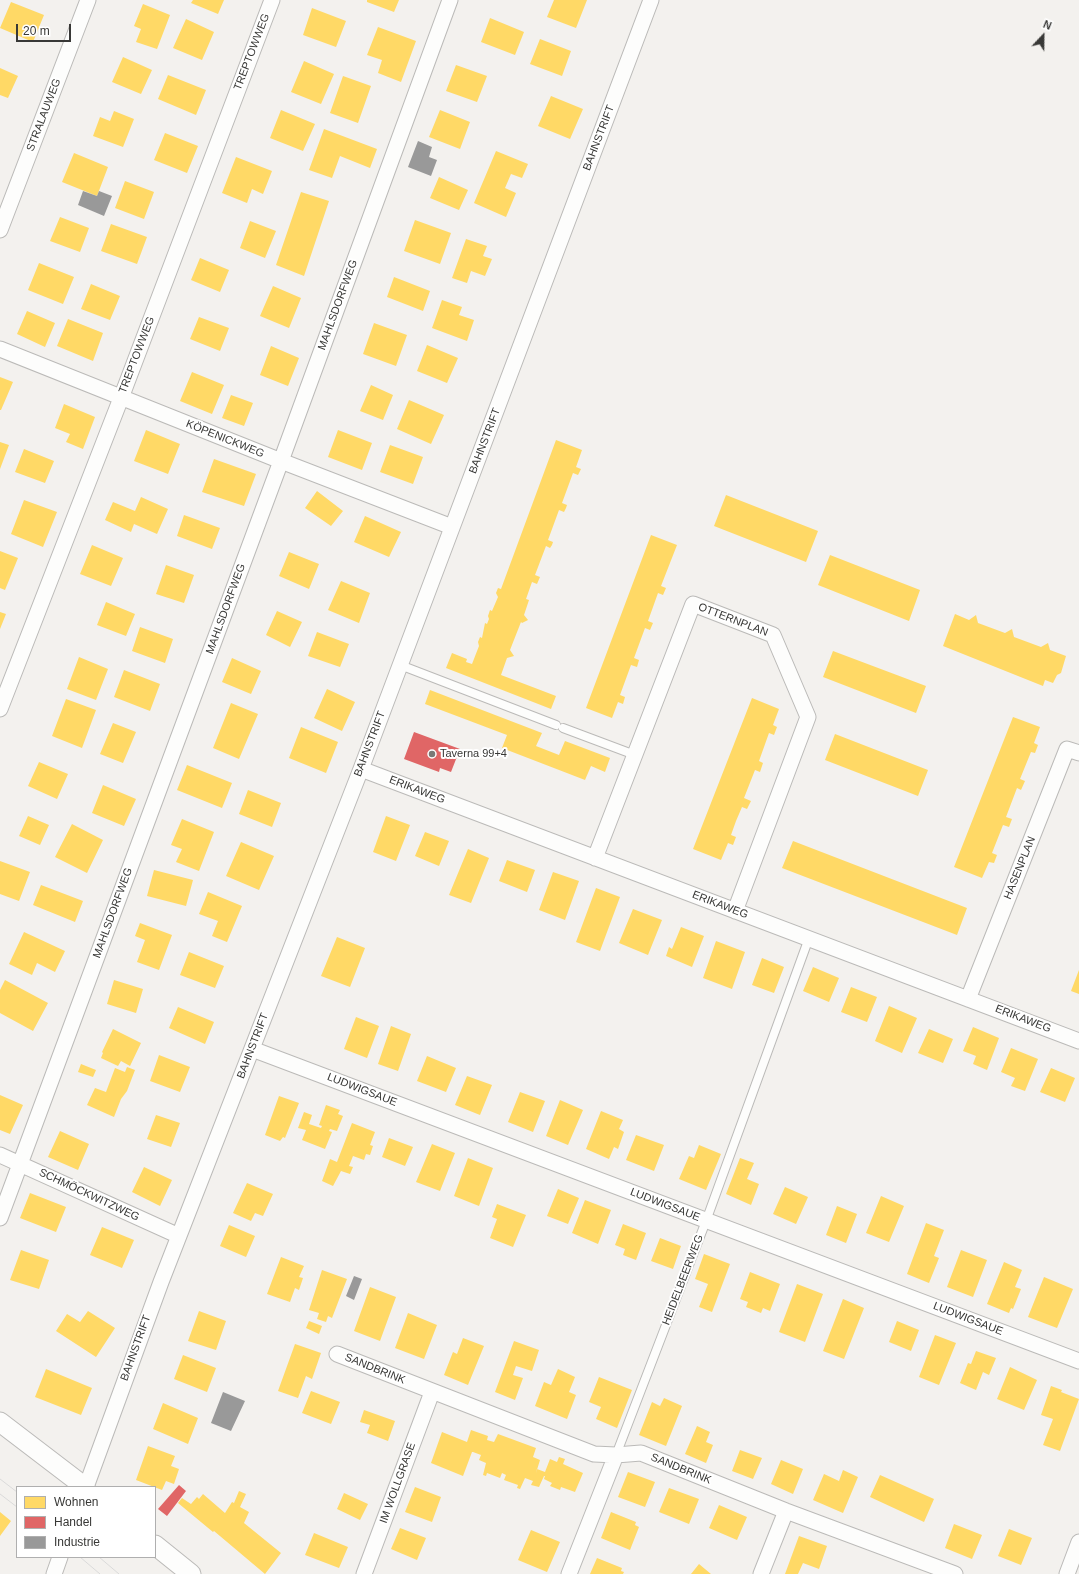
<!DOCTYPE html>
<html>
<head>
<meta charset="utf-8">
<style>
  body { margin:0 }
  #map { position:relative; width:1079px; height:1574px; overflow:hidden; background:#f3f1ee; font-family:Helvetica,sans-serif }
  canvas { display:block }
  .legend { position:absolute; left:16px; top:1486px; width:140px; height:72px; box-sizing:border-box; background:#fff; border:1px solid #afafaf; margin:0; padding:5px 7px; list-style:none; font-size:12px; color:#383836 }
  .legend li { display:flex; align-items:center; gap:8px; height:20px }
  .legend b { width:20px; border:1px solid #afafaf }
  .north { position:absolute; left:1023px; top:16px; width:40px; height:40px; -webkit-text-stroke:3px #fff; paint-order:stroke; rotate:22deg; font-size:11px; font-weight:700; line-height:16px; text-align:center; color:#383836 }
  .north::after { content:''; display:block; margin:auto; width:14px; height:18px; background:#383836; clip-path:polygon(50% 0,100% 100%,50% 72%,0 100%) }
  .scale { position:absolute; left:16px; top:24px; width:55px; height:18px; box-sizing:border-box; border:2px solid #383836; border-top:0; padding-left:5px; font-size:12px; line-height:14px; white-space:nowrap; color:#383836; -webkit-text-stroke:3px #fff; paint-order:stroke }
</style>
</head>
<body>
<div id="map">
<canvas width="1079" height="1574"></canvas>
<ul class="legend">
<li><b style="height:11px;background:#ffd966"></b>Wohnen</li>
<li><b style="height:11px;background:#e06666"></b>Handel</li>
<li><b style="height:11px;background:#999"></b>Industrie</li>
</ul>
<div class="north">N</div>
<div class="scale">20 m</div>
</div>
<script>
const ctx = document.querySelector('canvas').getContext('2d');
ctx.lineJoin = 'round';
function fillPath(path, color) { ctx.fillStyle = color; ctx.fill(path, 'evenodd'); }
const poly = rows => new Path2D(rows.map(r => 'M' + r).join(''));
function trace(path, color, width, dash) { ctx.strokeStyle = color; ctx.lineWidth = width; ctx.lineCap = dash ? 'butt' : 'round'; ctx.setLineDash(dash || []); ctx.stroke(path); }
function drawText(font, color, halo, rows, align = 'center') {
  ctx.font = font + ' Helvetica,sans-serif'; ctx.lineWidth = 4; ctx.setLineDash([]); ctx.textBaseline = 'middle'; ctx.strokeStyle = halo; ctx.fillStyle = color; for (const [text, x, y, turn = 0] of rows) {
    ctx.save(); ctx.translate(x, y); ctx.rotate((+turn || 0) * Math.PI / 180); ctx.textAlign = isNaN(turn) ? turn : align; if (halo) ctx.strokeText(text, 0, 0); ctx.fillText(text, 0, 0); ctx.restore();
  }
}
const homes = poly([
  [193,0,224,0,218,14,191,3],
  [367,0,399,0,394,12,367,2],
  [554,0,587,0,576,28,547,17],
  [11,2,44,15,33,42,0,28],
  [143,4,170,15,157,49,136,42,141,29,134,26],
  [312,8,346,21,336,47,303,35],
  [490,18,524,32,515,55,481,42],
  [186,19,214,32,202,60,173,48],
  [378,27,416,41,401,82,378,73,382,60,367,55],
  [540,39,571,51,562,76,530,64],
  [123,57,152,70,141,94,112,82],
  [304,61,334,74,321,104,291,92],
  [456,65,487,76,477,102,446,91],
  [0,68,18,76,8,98,0,95],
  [168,75,206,90,196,115,158,99],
  [343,76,371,86,358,123,330,113],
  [551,96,583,109,570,139,538,126],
  [281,110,315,124,303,151,270,138],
  [440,110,470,122,460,149,429,137],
  [114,111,134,119,123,147,93,136,100,117,110,121],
  [324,129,377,149,370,168,340,156,332,178,309,170],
  [165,133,198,146,187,173,154,160],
  [496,151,528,164,522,178,511,174,505,188,516,193,506,217,474,203],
  [74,153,108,167,97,196,62,182],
  [236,157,272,171,263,194,252,189,247,203,222,193],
  [439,177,468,190,459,210,430,198],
  [125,181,154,192,144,219,115,208],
  [301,192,329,201,304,276,276,265],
  [60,217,89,228,80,252,50,241],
  [415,220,451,233,440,264,404,251],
  [250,221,276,231,265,258,240,248],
  [111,224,147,237,137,264,101,251],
  [466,239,487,246,483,256,492,259,485,276,471,271,467,283,452,278],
  [200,258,229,270,220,292,191,280],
  [39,263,74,277,63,304,28,290],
  [394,277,430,291,423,311,387,297],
  [91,284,120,296,110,320,81,309],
  [273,286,301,298,289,328,260,316],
  [442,300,462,307,459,315,474,320,467,341,432,328],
  [27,311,55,323,45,347,17,334],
  [199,317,229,328,220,351,190,339],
  [68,319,103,333,93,361,57,346],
  [374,323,407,335,396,366,363,354],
  [427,345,458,358,447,383,417,371],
  [271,346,299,358,288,386,260,375],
  [192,372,224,385,212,414,180,401],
  [0,377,13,382,1,410,0,410],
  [371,385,393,395,383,420,360,411],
  [231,395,253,403,244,426,222,418],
  [409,400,444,415,431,444,397,429],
  [64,404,95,417,83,449,66,442,70,434,55,428],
  [146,430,180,444,168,474,134,461],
  [338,430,372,443,362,470,328,457],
  [556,440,582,450,576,467,581,469,578,475,573,473,562,503,567,505,566,508,564,512,559,510,548,540,553,542,552,545,550,548,546,546,535,575,540,577,537,584,532,582,526,599,529,600,524,615,528,620,522,623,521,622,510,650,514,656,507,658,501,675,556,696,551,709,446,668,452,653,467,659,466,662,472,664,479,646,478,642,480,637,482,638,485,623,487,624,489,619,488,616,490,610,492,611,498,597,496,593,498,588,501,589],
  [0,442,9,445,0,469],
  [390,445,423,457,413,484,380,472],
  [24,449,54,461,45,483,15,472],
  [214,459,256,474,244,506,202,492],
  [317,491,343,511,331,526,305,508],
  [726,495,818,531,806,562,714,526],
  [141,497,168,509,157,534,134,524,131,532,105,520,113,502,135,511],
  [24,500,57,512,43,547,11,534],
  [184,515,220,528,212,549,177,536],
  [365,516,401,532,389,557,354,542],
  [651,535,677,545,661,586,666,588,663,595,658,593,648,621,653,623,650,630,645,628,634,658,639,660,637,667,631,665,620,695,625,697,623,704,618,702,612,718,586,708],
  [92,545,123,558,111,586,80,574],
  [0,551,18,558,5,590,0,588],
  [289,552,319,564,309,589,279,576],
  [830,555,920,590,909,621,818,585],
  [166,565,194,575,184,603,156,594],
  [341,581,370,593,359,623,328,610],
  [106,602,135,614,126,636,97,625],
  [277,611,302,622,290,647,266,635],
  [0,612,6,614,0,629],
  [955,614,969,620,976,615,978,623,1005,633,1012,629,1014,637,1041,647,1048,643,1050,650,1066,656,1061,673,1057,675,1053,683,1045,680,1043,686,943,646],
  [140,627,173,639,165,663,132,651],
  [317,632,349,644,340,667,308,656],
  [833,651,926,686,916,713,823,677],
  [79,657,108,669,96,700,67,689],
  [232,658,261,671,251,694,222,682],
  [124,670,160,684,150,711,114,697],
  [327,689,355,702,342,731,314,718],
  [430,690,542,733,536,746,559,755,565,741,610,758,605,772,591,766,585,780,502,748,507,735,425,704],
  [752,698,779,709,773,725,777,727,774,735,769,733,759,761,763,763,760,772,755,770,744,798,751,801,747,809,742,807,736,821,731,835,736,837,733,845,728,843,721,860,693,849],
  [66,699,96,710,82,748,52,736],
  [231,703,258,714,239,759,213,748],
  [1013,717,1040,727,1034,743,1038,745,1035,753,1031,752,1020,779,1025,781,1021,790,1017,788,1006,817,1012,819,1009,827,1003,825,992,853,997,855,994,863,989,862,982,878,954,867],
  [113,723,136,732,123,763,100,754],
  [301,727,338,742,326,773,289,758],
  [835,734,928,770,918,796,825,760],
  [39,762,68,774,57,799,28,786],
  [187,765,232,783,222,808,177,790],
  [103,785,136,799,124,826,92,813],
  [248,790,281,803,272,827,239,814],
  [28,816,49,825,40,845,19,836],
  [386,816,410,825,396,861,373,852],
  [182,819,214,832,199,871,176,862,182,849,171,845],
  [72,824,103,840,87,873,55,857],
  [425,832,449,841,439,866,415,856],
  [793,841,967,908,957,935,782,868],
  [241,842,274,856,259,890,226,876],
  [468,849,489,858,471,903,449,895],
  [507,860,535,870,527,892,499,881],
  [0,861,30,872,19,901,0,894],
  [154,870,193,880,186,906,147,896],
  [553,872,579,881,565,920,539,910],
  [41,885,83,901,75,922,33,905],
  [596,888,620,897,600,951,576,942],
  [208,892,242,906,227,942,212,936,218,921,199,914],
  [633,909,662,920,648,955,619,943],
  [140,923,172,935,159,970,137,962,145,940,135,936],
  [681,927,704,936,692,967,666,956,669,947,672,949],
  [24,932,65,951,55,972,37,963,32,975,9,964],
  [337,937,365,948,350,987,321,976],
  [716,941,745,952,732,989,703,978],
  [189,952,224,966,215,988,180,975],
  [762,958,784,967,774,993,752,985],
  [813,967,839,978,829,1002,803,991],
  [1079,970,1079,994,1071,991],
  [5,980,48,1003,33,1031,0,1013,0,990],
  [114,980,143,989,136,1013,107,1004],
  [851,987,877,997,867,1022,841,1012],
  [889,1006,917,1018,902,1053,875,1041],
  [178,1007,214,1022,205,1044,169,1028],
  [356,1017,379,1026,367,1058,344,1049],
  [391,1026,411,1034,398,1071,378,1064],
  [973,1027,999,1038,987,1070,973,1064,976,1056,963,1051],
  [113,1029,141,1043,130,1066,121,1061,118,1066,101,1058,103,1053,102,1052],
  [929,1029,953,1039,943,1063,918,1053],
  [1011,1048,1038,1059,1025,1091,1011,1086,1015,1078,1001,1072],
  [159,1055,190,1067,180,1092,150,1081],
  [427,1056,456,1068,446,1092,417,1081],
  [81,1064,96,1070,93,1077,78,1072],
  [127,1067,135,1070,127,1091,121,1099,114,1117,87,1105,95,1088,106,1092,115,1068,125,1072],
  [1051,1068,1075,1078,1065,1102,1040,1092],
  [467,1076,492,1085,480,1115,455,1105],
  [520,1092,545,1101,533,1132,508,1122],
  [0,1095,23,1105,10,1134,0,1130],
  [279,1096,299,1103,285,1138,283,1137,280,1141,265,1135],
  [560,1100,583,1110,568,1145,546,1136],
  [326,1105,340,1110,338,1114,343,1116,337,1131,330,1129,329,1131,332,1132,325,1149,302,1140,306,1130,298,1128,304,1112,312,1115,309,1124,321,1128,322,1126,319,1125],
  [601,1111,623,1120,619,1129,624,1132,618,1149,614,1147,609,1159,586,1149],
  [156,1115,180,1123,171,1147,147,1139],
  [352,1123,375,1132,370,1145,373,1146,370,1155,366,1154,364,1160,353,1156,349,1166,353,1167,350,1174,341,1171,333,1186,322,1181,330,1159,337,1162],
  [60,1131,89,1144,78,1170,48,1157],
  [636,1135,664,1145,654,1171,626,1160],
  [389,1138,413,1147,405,1166,382,1157],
  [432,1144,455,1153,440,1191,416,1182],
  [699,1145,721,1154,706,1190,679,1179,689,1156,694,1158],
  [468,1158,493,1168,479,1206,454,1196],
  [740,1158,754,1163,747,1179,759,1184,751,1205,726,1194],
  [144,1167,172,1180,160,1206,132,1192],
  [247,1183,273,1194,263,1216,255,1213,251,1221,233,1213],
  [785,1187,808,1197,796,1224,773,1214],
  [558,1189,579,1198,568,1224,547,1216],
  [30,1193,66,1207,56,1232,20,1218],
  [881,1196,904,1206,889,1242,866,1233],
  [585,1200,611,1210,598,1244,572,1233],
  [497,1204,526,1215,513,1247,490,1238,497,1219,492,1217],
  [837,1206,857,1214,846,1243,826,1235],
  [926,1223,944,1230,934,1256,939,1258,929,1283,907,1274],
  [623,1224,646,1233,636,1260,623,1255,625,1249,615,1245],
  [229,1225,255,1236,246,1257,220,1246],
  [102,1227,134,1240,122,1268,90,1255],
  [660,1238,681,1246,673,1269,651,1261],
  [21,1250,49,1260,39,1289,10,1280],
  [961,1250,987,1260,973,1297,947,1287],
  [704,1254,730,1264,712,1312,699,1307,708,1284,695,1279],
  [281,1257,304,1266,299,1277,303,1278,299,1290,295,1288,290,1302,267,1294],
  [1004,1262,1022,1270,1015,1287,1021,1289,1013,1309,1011,1308,1009,1313,987,1304],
  [322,1270,347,1279,332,1318,328,1316,326,1322,317,1319,319,1313,309,1310],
  [750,1272,780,1284,770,1311,763,1308,761,1313,746,1307,748,1302,740,1299],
  [1044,1277,1073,1289,1057,1328,1028,1317],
  [797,1284,823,1294,805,1342,779,1332],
  [370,1287,396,1297,380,1341,354,1331],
  [843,1299,864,1308,844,1359,823,1351],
  [88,1311,115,1328,96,1357,56,1331,67,1314,80,1322],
  [199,1311,226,1321,216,1350,188,1341],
  [408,1313,437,1325,424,1359,395,1348],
  [309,1321,322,1326,319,1334,306,1328],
  [897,1321,919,1330,911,1351,889,1342],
  [935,1335,956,1343,939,1385,919,1377],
  [463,1338,484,1346,468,1385,444,1375,453,1352,457,1354],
  [514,1341,539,1350,532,1371,516,1366,513,1375,523,1378,515,1400,495,1392],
  [295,1344,321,1353,312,1379,306,1376,298,1398,278,1391],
  [976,1351,996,1358,989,1375,983,1372,976,1390,960,1383,968,1363,971,1364],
  [183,1355,216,1368,207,1392,174,1379],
  [1010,1367,1037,1380,1024,1410,997,1399],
  [46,1369,92,1388,81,1415,35,1397],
  [558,1369,575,1377,569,1392,576,1395,567,1419,535,1406,544,1382,551,1385],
  [599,1377,632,1390,617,1428,596,1419,601,1407,589,1402],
  [1051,1386,1062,1390,1061,1392,1079,1399,1060,1451,1043,1445,1053,1419,1041,1415],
  [311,1391,340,1402,331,1424,302,1413],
  [664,1398,682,1406,666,1446,639,1435,652,1402,660,1406],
  [163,1403,198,1418,188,1444,153,1429],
  [364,1410,395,1421,388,1441,367,1433,370,1425,360,1422],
  [697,1426,710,1432,706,1442,713,1445,706,1463,685,1454],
  [471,1430,488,1436,487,1440,494,1442,498,1434,536,1448,533,1457,540,1460,536,1473,537,1469,545,1472,550,1459,557,1462,559,1457,565,1459,563,1464,583,1473,575,1492,561,1487,560,1490,550,1486,552,1483,544,1479,545,1476,544,1476,539,1487,531,1485,533,1481,525,1478,520,1489,517,1488,518,1485,504,1480,506,1475,502,1473,500,1478,487,1473,486,1476,483,1475,486,1463,479,1460,481,1455,473,1452,472,1452,463,1476,431,1463,442,1432,467,1442],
  [148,1446,175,1456,171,1466,179,1469,174,1484,166,1481,162,1490,136,1480],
  [740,1450,762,1458,753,1479,732,1471],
  [781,1460,803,1469,793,1494,771,1484],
  [843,1470,858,1477,843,1513,813,1500,824,1474,839,1481],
  [628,1472,655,1482,645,1507,618,1497],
  [880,1475,934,1499,924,1522,870,1497],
  [415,1487,441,1497,432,1522,405,1512],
  [669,1488,699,1499,689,1524,659,1512],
  [239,1491,246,1494,240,1507,249,1512,244,1523,281,1553,265,1574,214,1531,213,1532,178,1503,182,1498,191,1504,197,1497,199,1499,203,1494,225,1513,232,1502,234,1503],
  [344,1493,368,1504,360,1520,337,1509],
  [719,1505,747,1517,737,1540,709,1528],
  [0,1512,11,1521,0,1536],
  [611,1512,636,1522,635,1525,639,1527,630,1550,601,1538],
  [954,1524,982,1535,972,1559,945,1548],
  [400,1528,426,1538,417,1560,391,1549],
  [1009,1529,1032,1538,1021,1565,998,1556],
  [531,1530,560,1542,547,1572,518,1560],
  [314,1533,348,1547,339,1568,305,1555],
  [799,1536,827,1546,819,1569,803,1563,798,1574,785,1574],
  [597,1558,622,1568,621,1571,624,1572,623,1574,590,1574],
  [699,1564,711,1574,691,1574]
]);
const shops = poly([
  [414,732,460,749,451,772,440,768,439,772,404,759],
  [179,1485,186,1491,167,1516,158,1509]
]);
const industry = poly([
  [418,141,432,147,429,157,437,160,431,176,408,167],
  [83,191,97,196,99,191,112,196,104,216,78,205],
  [354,1276,362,1279,354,1300,346,1296],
  [223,1392,245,1401,231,1431,211,1423]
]);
const service = poly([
  [400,665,556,725],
  [563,728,635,755],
  [616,1455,706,1221,809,938]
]);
const minor = poly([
  [0,230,88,0],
  [0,349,281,461,452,527],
  [0,709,121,398,272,0],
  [361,769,1079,1041],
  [595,858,693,604,773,635,808,717,735,911],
  [968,999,1067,749,1079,753],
  [252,1049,1079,1361],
  [0,1155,179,1236],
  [0,1218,281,461,450,0],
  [337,1354,594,1454,616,1455,641,1453,786,1511,955,1574],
  [86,1487,161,1282,361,769,651,0],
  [54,1574,60,1557],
  [364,1574,432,1392],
  [569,1574,616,1455],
  [761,1574,786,1511],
  [1067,1574,1079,1542]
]);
const tertiary = poly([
  [0,1422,85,1487],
  [155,1545,191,1574]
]);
const tram = poly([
  [0,1479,17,1492],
  [0,1494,17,1507],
  [80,1557,100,1574],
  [99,1557,119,1574]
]);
const markers = [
  [432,754,4,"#797976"]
];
const streetNames = [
  ["TREPTOWWEG",252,52,-69],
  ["STRALAUWEG",44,115,-69],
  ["BAHNSTRIFT",599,138,-69],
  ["MAHLSDORFWEG",338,305,-70],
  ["TREPTOWWEG",137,355,-69],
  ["KÖPENICKWEG",225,439,22],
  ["BAHNSTRIFT",485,441,-69],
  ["MAHLSDORFWEG",226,609,-70],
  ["OTTERNPLAN",733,620,21],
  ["BAHNSTRIFT",370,744,-69],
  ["ERIKAWEG",417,790,21],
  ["HASENPLAN",1020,868,-68],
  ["ERIKAWEG",720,905,21],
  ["MAHLSDORFWEG",113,913,-70],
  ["ERIKAWEG",1023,1019,21],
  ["BAHNSTRIFT",253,1046,-69],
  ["LUDWIGSAUE",362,1090,21],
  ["SCHMÖCKWITZWEG",89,1195,25],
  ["LUDWIGSAUE",665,1205,21],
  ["HEIDELBEERWEG",683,1280,-69],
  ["LUDWIGSAUE",968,1319,21],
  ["BAHNSTRIFT",136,1348,-70],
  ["SANDBRINK",375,1369,22],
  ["SANDBRINK",681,1469,22],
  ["IM WOLLGRASE",398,1483,-70]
];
const poiNames = [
  ["Taverna 99+4",440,754]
];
fillPath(homes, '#ffd966');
fillPath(shops, '#e06666');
fillPath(industry, '#999');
trace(service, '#bbbab8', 10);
trace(minor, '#bbbab8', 17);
trace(tertiary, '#bbbab8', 21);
trace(service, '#fdfdfc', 8);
trace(minor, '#fdfdfc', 15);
trace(tertiary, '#fdfdfc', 19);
trace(tram, '#dadada', 1);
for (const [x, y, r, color] of markers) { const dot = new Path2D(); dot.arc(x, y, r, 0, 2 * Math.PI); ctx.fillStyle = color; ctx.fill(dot); trace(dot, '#fff', 1.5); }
drawText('11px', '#383836', '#fff', streetNames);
drawText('11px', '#383836', '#fff', poiNames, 'left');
</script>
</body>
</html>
